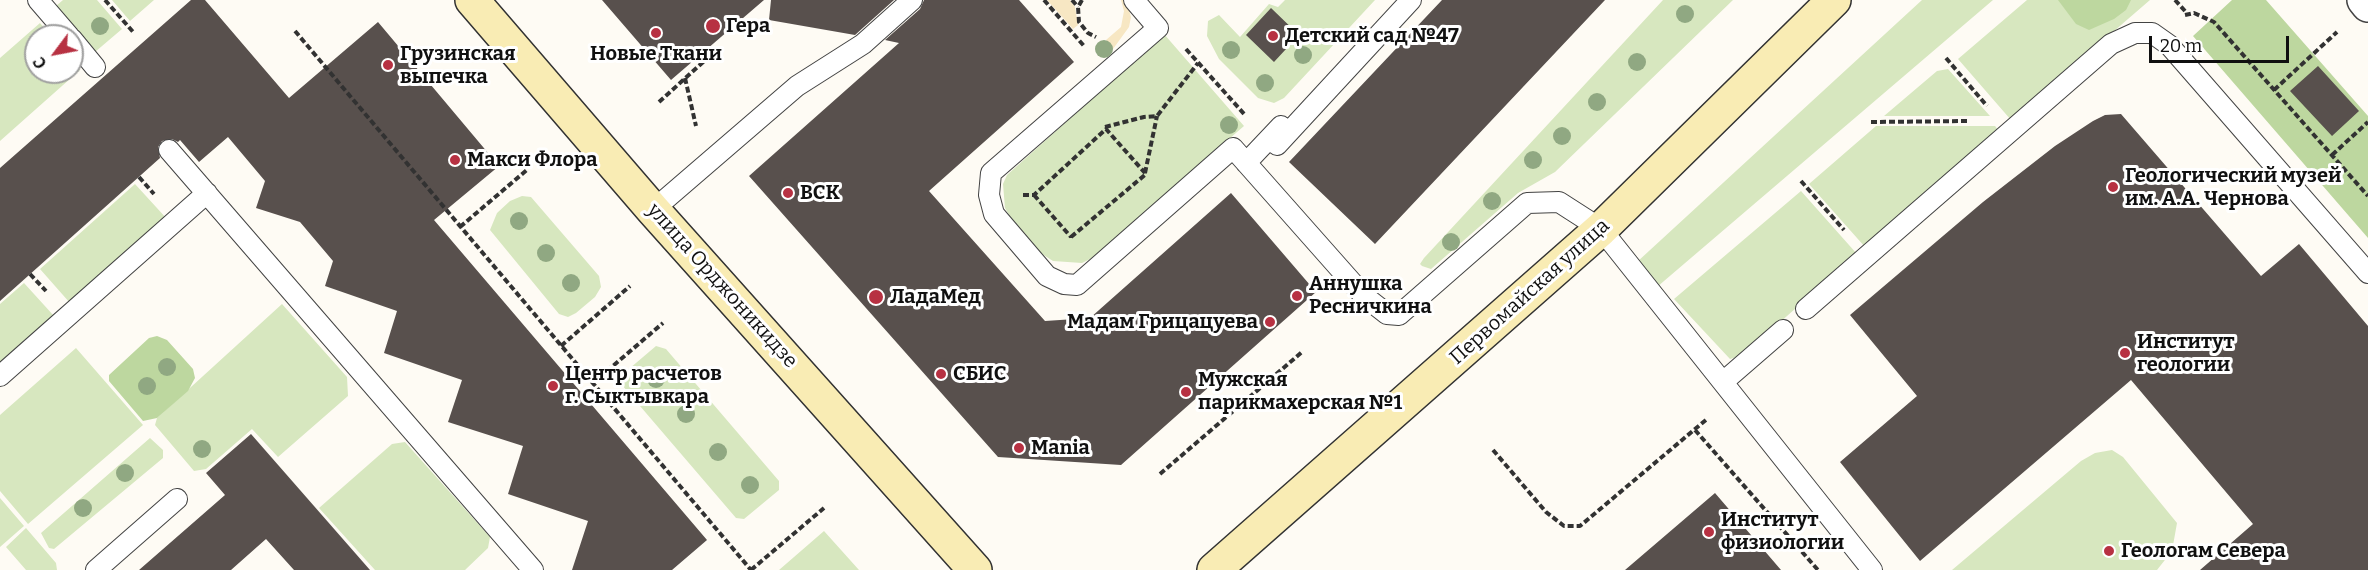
<!DOCTYPE html>
<html>
<head>
<meta charset="utf-8">
<style>
  body { margin:0 }
  #map { position:relative; width:2368px; height:570px; overflow:hidden; background:#fefbf4; font-family:Bitter,serif }
  canvas { display:block }
  .north { position:absolute; left:24px; top:24px; width:60px; height:60px; box-sizing:border-box; background:#fff; border:2px solid #9f9f9f; border-radius:50%; rotate:238deg; font-size:16px; font-weight:700; line-height:24px; text-align:center; color:#101010 }
  .north::after { content:''; display:block; margin:auto; width:21px; height:27px; background:#b73142; clip-path:polygon(50% 0,100% 100%,50% 72%,0 100%) }
  .scale { position:absolute; left:2149px; top:36px; width:140px; height:27px; box-sizing:border-box; border:3px solid #101010; border-top:0; padding-left:8px; font-size:18px; line-height:21px; white-space:nowrap; color:#101010; -webkit-text-stroke:4px #fff; paint-order:stroke }
</style>
</head>
<body>
<div id="map">
<canvas width="2368" height="570"></canvas>
<div class="north">С</div>
<div class="scale">20 m</div>
</div>
<script>
const ctx = document.querySelector('canvas').getContext('2d');
ctx.lineJoin = 'round';
function fillPath(path, color) { ctx.fillStyle = color; ctx.fill(path, 'evenodd'); }
const poly = rows => new Path2D(rows.map(r => 'M' + r).join(''));
function trace(path, color, width, dash) { ctx.strokeStyle = color; ctx.lineWidth = width; ctx.lineCap = dash ? 'butt' : 'round'; ctx.setLineDash(dash || []); ctx.stroke(path); }
function drawText(font, color, halo, rows, align = 'center') {
  ctx.font = font + ' Bitter,serif'; ctx.lineWidth = 6; ctx.setLineDash([]); ctx.textBaseline = 'middle'; ctx.strokeStyle = halo; ctx.fillStyle = color; for (const [text, x, y, turn = 0] of rows) {
    ctx.save(); ctx.translate(x, y); ctx.rotate((+turn || 0) * Math.PI / 180); ctx.textAlign = isNaN(turn) ? turn : align; if (halo) ctx.strokeText(text, 0, 0); ctx.fillText(text, 0, 0); ctx.restore();
  }
}
const green = poly([
  [63,0,97,0,122,29,95,52,56,6],
  [112,0,154,0,130,21],
  [1285,0,1375,0,1284,98,1274,103,1258,98,1219,59,1207,36,1208,21,1219,15,1240,37,1269,4,1278,7],
  [1663,0,1733,0,1555,172,1518,193,1431,269,1422,266,1420,264,1424,258],
  [1922,0,1993,0,1657,287,1637,262],
  [2027,0,2150,0,2011,120,1958,59],
  [40,23,51,36,36,36,36,72,72,72,72,61,80,70,0,141,0,58],
  [1164,34,1244,126,1092,258,1082,263,1053,261,1039,252,1013,222,1005,208,1003,184,1007,175],
  [1948,69,1990,116,1884,116,1937,71],
  [1876,126,1995,126,1999,131,1865,247,1809,184],
  [135,184,167,219,70,303,40,269],
  [1801,191,1857,254,1743,355,1730,359,1674,299],
  [522,196,531,197,599,276,601,287,595,297,576,313,568,317,559,314,490,230,497,213,510,201],
  [24,283,54,316,0,364,0,304],
  [282,304,347,377,348,396,278,457,252,429,206,469,194,471,155,425,157,418],
  [656,346,666,349,779,481,779,490,744,519,736,518,622,385,623,374],
  [76,348,143,425,28,524,0,491,0,415],
  [150,438,163,450,163,458,54,549,49,548,41,533],
  [405,442,490,537,488,548,465,570,375,570,319,508,392,444],
  [2112,450,2123,457,2177,523,2172,551,2157,570,1952,570,2081,461,2095,453],
  [0,498,24,526,0,547],
  [26,528,56,563,57,570,26,570,6,547],
  [824,531,859,570,779,570]
]);
const forest = poly([
  [2058,0,2131,0,2126,10,2114,19,2089,30,2076,24],
  [2232,0,2266,0,2368,116,2368,238,2193,36],
  [157,336,167,340,193,369,195,378,188,391,157,418,143,421,109,381,109,375,149,338]
]);
const sand = poly([
  [1047,0,1070,0,1075,7,1078,25,1073,29],
  [1121,0,1126,0,1131,17,1129,27,1113,49,1106,40,1121,27,1124,11]
]);
const building = poly([
  [191,0,205,0,289,98,378,22,499,166,434,220,707,540,672,570,572,570,588,521,508,494,523,446,448,422,462,380,384,353,397,311,325,286,333,261,300,222,256,208,265,181,228,137,199,162,180,140,178,142,172,139,162,141,158,147,160,158,0,301,0,168],
  [602,0,764,0,671,80],
  [771,0,894,0,855,35,769,20],
  [924,0,1019,0,1074,62,929,191,1045,321,1090,318,1231,193,1316,292,1121,465,998,457,749,176,899,43,885,40,920,9],
  [1442,0,1605,0,1375,244,1289,162],
  [1271,8,1299,35,1274,62,1246,35],
  [2318,66,2359,111,2332,136,2290,91],
  [2121,114,2261,276,2299,244,2368,326,2368,570,2200,570,2253,524,2131,380,1920,561,1840,462,1917,396,1850,315,1983,202,2055,146,2093,121,2105,115],
  [251,434,370,570,294,570,266,539,231,570,139,570,225,495,206,473],
  [1715,493,1781,570,1625,570]
]);
const path = poly([
  [105,0,134,33],
  [1044,0,1084,46],
  [1072,0,1078,7],
  [1082,0,1078,7,1079,22,1088,33,1096,37],
  [2175,0,2185,11],
  [2185,15,2194,13,2214,22,2368,196],
  [295,31,751,570],
  [1186,49,1245,115],
  [1946,58,1987,106],
  [685,78,696,126],
  [2274,90,2337,32],
  [659,102,713,53,709,48],
  [1871,122,1969,121],
  [1105,127,1144,117,1157,116,1198,63],
  [2332,155,2368,122],
  [1145,173,1157,116],
  [139,177,154,194],
  [1801,181,1844,230],
  [1023,195,1034,195,1106,129,1145,173],
  [1034,195,1071,237],
  [460,227,528,169],
  [1071,237,1146,174],
  [30,274,46,291],
  [561,346,630,286],
  [593,383,663,323],
  [1695,430,1818,570],
  [1493,450,1546,512,1564,526,1580,526,1707,419],
  [1160,474,1302,352],
  [751,570,824,508]
]);
const lane = poly([
  [38,0,69,36],
  [1134,0,1158,28,991,173,989,195,994,214,1047,276,1064,284,1077,285,1233,148,1364,296,1387,314,1399,315,1527,203,1559,202,1601,229,1872,570],
  [72,39,95,67],
  [1277,145,1411,0],
  [169,150,533,570],
  [1246,163,1281,126],
  [653,210,797,86,863,44,912,0],
  [1806,309,2111,44,2135,33,2152,33,2169,45,2368,273],
  [0,376,207,193],
  [1723,382,1783,330],
  [96,570,177,499]
]);
const street = poly([
  [2364,0,2368,5]
]);
const secondary = poly([
  [472,0,653,210,975,570],
  [1214,570,1601,229,1834,0]
]);
const trees = [
  [1685,14],
  [100,26],
  [1104,49],
  [1231,50],
  [1303,55],
  [1637,62],
  [1265,83],
  [1597,102],
  [1229,125],
  [1562,136],
  [1533,160],
  [1492,201],
  [519,221],
  [1451,242],
  [546,253],
  [571,283],
  [167,367],
  [656,379],
  [147,386],
  [686,414],
  [202,449],
  [718,452],
  [125,473],
  [750,485],
  [83,508]
];
const markers = [
  [713,26,8,"#b73142"],
  [656,33,6,"#b73142"],
  [1273,36,6,"#b73142"],
  [388,65,6,"#b73142"],
  [455,160,6,"#b73142"],
  [2113,187,6,"#b73142"],
  [788,193,6,"#b73142"],
  [1297,296,6,"#b73142"],
  [876,297,8,"#b73142"],
  [1270,322,6,"#b73142"],
  [2125,353,6,"#b73142"],
  [941,374,6,"#b73142"],
  [553,386,6,"#b73142"],
  [1186,392,6,"#b73142"],
  [1019,448,6,"#b73142"],
  [1709,532,6,"#b73142"],
  [2109,551,6,"#b73142"]
];
const poiNames = [
  ["Гера",726,26],
  ["Детский сад №47",1285,36],
  ["Грузинская",400,54],
  ["выпечка",400,77],
  ["Новые Ткани",656,54,"center"],
  ["Макси Флора",467,160],
  ["Геологический музей",2125,176],
  ["им. А.А. Чернова",2125,199],
  ["ВСК",800,193],
  ["Аннушка",1309,284],
  ["Ресничкина",1309,307],
  ["ЛадаМед",890,297],
  ["Мадам Грицацуева",1258,322,"right"],
  ["Институт",2137,342],
  ["геологии",2137,365],
  ["Центр расчетов",565,374],
  ["г. Сыктывкара",565,397],
  ["СБИС",953,374],
  ["Мужская",1198,380],
  ["парикмахерская №1",1198,403],
  ["Mania",1031,448],
  ["Институт",1721,520],
  ["физиологии",1721,543],
  ["Геологам Севера",2121,551]
];
const streetNames = [
  ["улица Орджоникидзе",722,286,48],
  ["Первомайская улица",1530,292,-42]
];
fillPath(green, '#d7e7bf');
fillPath(forest, '#bdd79f');
fillPath(sand, '#f7e7c3');
fillPath(building, '#58504d');
trace(lane, '#434343', 22);
trace(street, '#434343', 36);
trace(secondary, '#323232', 36);
trace(path, '#323232', 4, [6, 3]);
trace(lane, '#fff', 20);
trace(street, '#fff', 33);
trace(secondary, '#f9ecb4', 33);
ctx.fillStyle = '#90a882';
for (const [x, y] of trees) { ctx.beginPath(); ctx.arc(x, y, 9, 0, 2 * Math.PI); ctx.fill(); }
for (const [x, y, r, color] of markers) { const dot = new Path2D(); dot.arc(x, y, r, 0, 2 * Math.PI); ctx.fillStyle = color; ctx.fill(dot); trace(dot, '#fff', 2); }
drawText('bold 20px', '#101010', '#fff', poiNames, 'left');
drawText('20px', '#101010', '#fff', streetNames);
</script>
</body>
</html>
